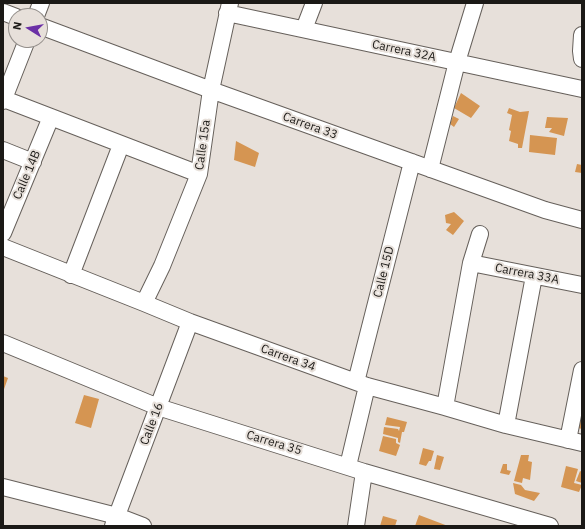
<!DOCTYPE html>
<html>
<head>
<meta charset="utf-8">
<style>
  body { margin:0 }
  #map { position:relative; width:585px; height:529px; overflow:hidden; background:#e7e0da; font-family:"IBM Plex Sans",sans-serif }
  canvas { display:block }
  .frame { position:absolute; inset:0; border:4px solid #1b1916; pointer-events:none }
  .north { position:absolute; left:8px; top:8px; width:40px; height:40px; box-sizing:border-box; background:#e7e0da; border:1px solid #95908c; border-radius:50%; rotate:281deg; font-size:11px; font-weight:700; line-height:16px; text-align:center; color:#1b1916 }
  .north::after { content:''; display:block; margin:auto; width:14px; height:18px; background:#6b30a6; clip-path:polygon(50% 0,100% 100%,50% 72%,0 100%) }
</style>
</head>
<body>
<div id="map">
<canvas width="585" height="529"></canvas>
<div class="frame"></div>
<div class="north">N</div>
</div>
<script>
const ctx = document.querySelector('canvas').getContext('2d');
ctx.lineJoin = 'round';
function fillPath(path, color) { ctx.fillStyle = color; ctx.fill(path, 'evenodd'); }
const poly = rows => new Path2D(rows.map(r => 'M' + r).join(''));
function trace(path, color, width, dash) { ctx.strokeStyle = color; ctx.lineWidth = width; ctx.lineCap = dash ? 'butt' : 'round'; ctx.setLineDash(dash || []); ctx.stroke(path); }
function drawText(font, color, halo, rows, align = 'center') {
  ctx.font = font + ' "IBM Plex Sans",sans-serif'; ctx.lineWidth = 4; ctx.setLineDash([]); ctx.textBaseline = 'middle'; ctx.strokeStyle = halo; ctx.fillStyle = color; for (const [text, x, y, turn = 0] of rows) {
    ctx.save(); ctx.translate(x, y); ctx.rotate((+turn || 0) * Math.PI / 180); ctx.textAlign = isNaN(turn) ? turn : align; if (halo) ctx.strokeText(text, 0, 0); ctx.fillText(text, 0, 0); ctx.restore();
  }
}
const building = poly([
  [461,93,480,106,471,118,454,108],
  [509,108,520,112,529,111,522,148,518,148,518,144,509,141,511,131,509,130,512,115,507,113],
  [453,116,459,119,454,127,450,124],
  [547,117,568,118,564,136,549,132,552,128,545,128],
  [530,135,557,138,555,155,529,152],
  [236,141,259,153,255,167,234,160],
  [577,164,582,165,582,173,575,172],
  [454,212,464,221,453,235,446,230,451,224,446,223,445,215],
  [3,376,8,378,3,392],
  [84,395,99,399,91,428,75,423],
  [581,411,582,411,582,429,578,428],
  [387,417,407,422,404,432,402,432,400,443,398,442,398,438,383,434,384,427,398,429,399,431,400,427,385,425],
  [383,436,396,439,396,443,400,445,396,456,379,451],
  [423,448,434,451,431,461,429,461,426,466,419,464],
  [437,455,444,457,440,470,434,469],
  [521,455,529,455,528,461,532,462,530,480,523,478,522,483,514,481],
  [503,464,507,464,507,470,511,471,509,475,500,473],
  [566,466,578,469,574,483,582,485,579,492,561,487],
  [580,471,582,472,582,483,576,481],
  [513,483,521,485,525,490,540,493,534,501,515,494],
  [419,515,448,526,415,526],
  [383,516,397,520,395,526,380,526]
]);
const minor = poly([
  [3,12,16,17],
  [227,13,582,89],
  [36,16,41,3],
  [40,26,211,90,545,210,582,220],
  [304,29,314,3],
  [582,35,581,51,582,59],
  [4,99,199,174],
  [3,101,27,40],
  [3,150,33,162],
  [430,169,457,62,475,3],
  [3,233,51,117],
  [3,247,144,303,190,322,367,386,445,407,506,425,582,443],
  [471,263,582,285],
  [71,275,121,145],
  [144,303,162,266,199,174,211,90,230,3],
  [3,343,158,407,364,472,550,526],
  [356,382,412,162],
  [445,407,471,263,480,234],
  [506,425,534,276],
  [568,440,582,370],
  [348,466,367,386],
  [3,487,117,516,143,526],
  [113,526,190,322],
  [356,526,364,472]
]);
const streetNames = [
  ["Carrera 32A",404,51,12],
  ["Carrera 33",310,126,20],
  ["Calle 15a",203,145,-82],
  ["Calle 14B",27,175,-67],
  ["Calle 15D",384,272,-76],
  ["Carrera 33A",527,274,11],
  ["Carrera 34",288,358,20],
  ["Calle 16",152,424,-69],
  ["Carrera 35",274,443,17]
];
fillPath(building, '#d59552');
trace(minor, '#66605b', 18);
trace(minor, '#fff', 16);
drawText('12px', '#1b1916', '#e7e0da', streetNames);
</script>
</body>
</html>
